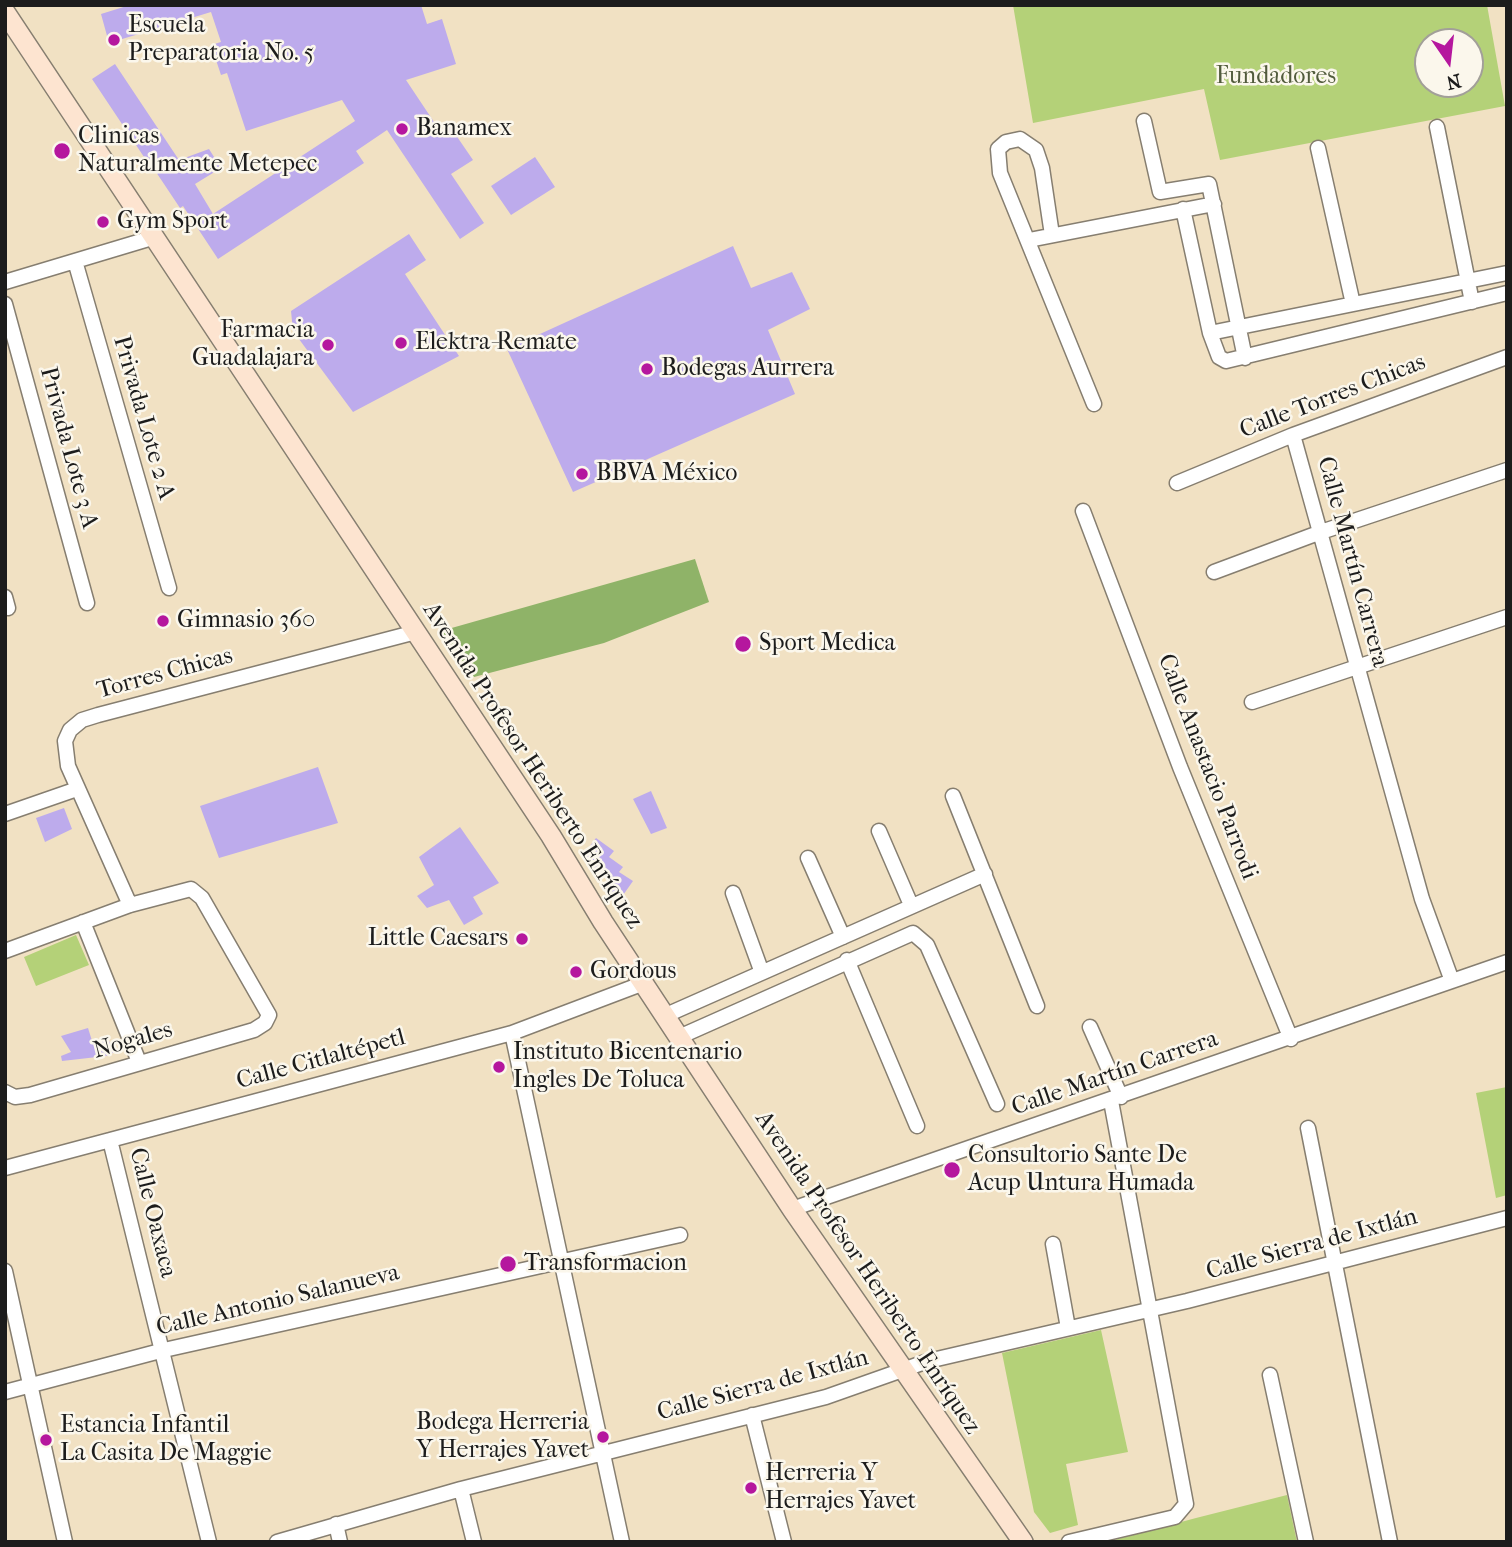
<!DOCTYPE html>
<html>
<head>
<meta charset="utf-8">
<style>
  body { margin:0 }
  #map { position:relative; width:1512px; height:1547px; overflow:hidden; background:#f1e1c3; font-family:"IM FELL French Canon",serif }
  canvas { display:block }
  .frame { position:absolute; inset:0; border:7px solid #1c1c1c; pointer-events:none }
  .north { position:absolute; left:1414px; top:28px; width:70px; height:70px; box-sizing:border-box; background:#fbf7ec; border:2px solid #a29f99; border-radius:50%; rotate:166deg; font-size:19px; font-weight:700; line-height:28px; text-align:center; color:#1c1c1c }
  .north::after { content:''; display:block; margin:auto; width:24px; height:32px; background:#b5179e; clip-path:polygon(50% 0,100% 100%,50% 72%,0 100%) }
</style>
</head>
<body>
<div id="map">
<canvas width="1512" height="1547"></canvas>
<div class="frame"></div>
<div class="north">N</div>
</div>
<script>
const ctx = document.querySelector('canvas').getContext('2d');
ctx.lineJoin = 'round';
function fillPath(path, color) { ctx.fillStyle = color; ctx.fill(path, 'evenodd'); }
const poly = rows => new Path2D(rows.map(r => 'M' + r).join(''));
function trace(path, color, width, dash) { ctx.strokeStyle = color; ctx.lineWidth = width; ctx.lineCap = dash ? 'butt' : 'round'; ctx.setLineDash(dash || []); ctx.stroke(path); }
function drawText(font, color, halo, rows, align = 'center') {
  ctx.font = font + ' "IM FELL French Canon",serif'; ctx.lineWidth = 5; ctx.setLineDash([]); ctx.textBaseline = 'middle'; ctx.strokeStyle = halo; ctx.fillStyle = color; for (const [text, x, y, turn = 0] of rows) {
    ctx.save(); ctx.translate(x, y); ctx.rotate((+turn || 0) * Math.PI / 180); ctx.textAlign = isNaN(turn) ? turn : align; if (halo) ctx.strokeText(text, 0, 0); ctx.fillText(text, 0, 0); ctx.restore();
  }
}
const green = poly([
  [1013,5,1487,5,1505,106,1220,160,1204,89,1033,123],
  [1428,42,1470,42,1470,84,1428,84],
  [76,935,89,965,36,986,24,957],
  [1507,1087,1507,1195,1496,1198,1476,1093],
  [1101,1330,1128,1452,1066,1464,1078,1525,1050,1533,1034,1512,1002,1353],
  [1287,1495,1297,1542,1107,1542,1196,1518]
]);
const forest = poly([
  [695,559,709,602,604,643,474,677,441,631]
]);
const building = poly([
  [130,5,421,5,427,24,442,19,456,64,406,80,440,131,449,125,473,160,451,174,484,223,460,239,387,130,356,151,364,163,218,259,183,206,180,208,152,166,150,166,92,79,115,64,179,160,209,149,221,168,195,184,213,214,355,121,342,100,246,131,227,73,221,75,211,45,221,42,211,12,109,43,101,14],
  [535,157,555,187,511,215,491,186],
  [409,234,426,260,405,274,459,356,353,412,293,331,291,311],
  [733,246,751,288,792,272,810,309,768,330,795,394,573,492,507,349],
  [318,767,338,823,219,858,200,806],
  [651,791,667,828,651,834,633,799],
  [64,808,72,829,45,842,36,818],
  [460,827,499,883,473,897,483,914,464,925,449,900,427,908,417,896,434,885,419,857],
  [596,838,614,851,609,857,623,867,619,872,633,881,621,898,604,886,609,880,582,857],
  [88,1028,93,1044,108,1039,115,1052,106,1056,62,1061,61,1056,71,1052,61,1036]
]);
const street = poly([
  [1144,121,1160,192,1209,184,1245,358],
  [1437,127,1472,302],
  [1318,148,1353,304],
  [1183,209,1210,333,1219,357,1226,361,1507,293],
  [1052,235,1042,168,1036,150,1020,139,1006,142,998,149,1000,173,1094,404],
  [1029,240,1214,204],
  [75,261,169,588],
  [5,282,155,237],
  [5,304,87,603],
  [1210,333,1507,273],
  [1293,435,1422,899,1452,981],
  [1177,483,1293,435,1507,357],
  [1083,511,1180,767,1291,1039],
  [1214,572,1321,532,1507,470],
  [5,597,8,608],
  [1252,702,1507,617],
  [953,796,1037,1006],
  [5,814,77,789],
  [879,831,911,905],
  [808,858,843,937],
  [733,893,761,970],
  [130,905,68,766,65,741,70,730,82,720,98,715,416,632],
  [83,922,139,1062],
  [5,951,130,905,191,889,202,898,269,1015,265,1023,254,1030,30,1095,15,1097,5,1092],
  [847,960,917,1126],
  [664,1016,985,874],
  [1090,1027,1121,1097],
  [512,1033,622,1542],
  [679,1037,913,933,927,945,997,1104],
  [1308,1128,1390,1542],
  [110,1140,209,1542],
  [5,1168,512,1033,644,983],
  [792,1209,1507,962],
  [1053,1244,1068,1328],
  [5,1271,65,1542],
  [1270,1375,1306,1542],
  [5,1392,164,1350,680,1235],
  [752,1415,784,1542],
  [461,1489,474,1542],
  [336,1524,340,1542],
  [277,1542,461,1489,826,1397,928,1361,1187,1301,1507,1218],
  [1069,1542,1175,1517,1186,1504,1111,1101]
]);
const secondary = poly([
  [5,12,551,836,603,922,792,1209,1023,1542]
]);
const markers = [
  [114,40,7,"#b5179e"],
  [402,129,7,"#b5179e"],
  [62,151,9,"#b5179e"],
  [103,222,7,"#b5179e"],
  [401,343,7,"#b5179e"],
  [328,345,7,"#b5179e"],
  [647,369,7,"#b5179e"],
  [582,474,7,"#b5179e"],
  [163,621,7,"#b5179e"],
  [743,644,9,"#b5179e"],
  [522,939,7,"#b5179e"],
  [576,972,7,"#b5179e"],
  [499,1067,7,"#b5179e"],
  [952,1170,9,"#b5179e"],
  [508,1264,9,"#b5179e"],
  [603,1437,7,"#b5179e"],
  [46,1440,7,"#b5179e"],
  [751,1488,7,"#b5179e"]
];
const poiNames = [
  ["Escuela",128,26],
  ["Preparatoria No. 5",128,54],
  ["Banamex",416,129],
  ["Clinicas",78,137],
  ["Naturalmente Metepec",78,165],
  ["Gym Sport",117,222],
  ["Farmacia",314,331,"right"],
  ["Guadalajara",314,359,"right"],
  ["Elektra-Remate",415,343],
  ["Bodegas Aurrera",661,369],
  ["BBVA México",596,474],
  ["Gimnasio 360",177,621],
  ["Sport Medica",759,644],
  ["Little Caesars",508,939,"right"],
  ["Gordous",590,972],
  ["Instituto Bicentenario",513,1053],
  ["Ingles De Toluca",513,1081],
  ["Consultorio Sante De",968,1156],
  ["Acup Untura Humada",968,1184],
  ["Transformacion",524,1264],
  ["Bodega Herreria",589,1423,"right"],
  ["Y Herrajes Yavet",589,1451,"right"],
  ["Estancia Infantil",60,1426],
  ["La Casita De Maggie",60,1454],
  ["Herreria Y",765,1474],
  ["Herrajes Yavet",765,1502]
];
const parkNames = [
  ["Fundadores",1276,77]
];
const streetNames = [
  ["Calle Torres Chicas",1333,397,-21],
  ["Privada Lote 2 A",143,418,74],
  ["Privada Lote 3 A",68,448,75],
  ["Calle Martín Carrera",1352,562,75],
  ["Torres Chicas",165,674,-15],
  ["Avenida Profesor Heriberto Enríquez",532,766,57],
  ["Calle Anastacio Parrodi",1207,767,69],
  ["Nogales",133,1041,-16],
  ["Calle Citlaltépetl",321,1060,-15],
  ["Calle Martín Carrera",1115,1074,-19],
  ["Calle Oaxaca",152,1213,76],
  ["Calle Sierra de Ixtlán",1312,1245,-15],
  ["Avenida Profesor Heriberto Enríquez",867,1273,56],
  ["Calle Antonio Salanueva",278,1301,-13],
  ["Calle Sierra de Ixtlán",763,1386,-15]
];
fillPath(green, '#b4d178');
fillPath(forest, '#8fb368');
fillPath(building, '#bdabec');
trace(street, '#867e70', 17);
trace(secondary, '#867e70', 22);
trace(street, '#fff', 14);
trace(secondary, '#fde4d0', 19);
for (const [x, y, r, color] of markers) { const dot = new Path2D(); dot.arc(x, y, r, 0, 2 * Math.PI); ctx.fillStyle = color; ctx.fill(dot); trace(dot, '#fbf7ec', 2.5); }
drawText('24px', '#1c1c1c', '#fbf7ec', poiNames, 'left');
drawText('24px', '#515b3c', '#fbf7ec', parkNames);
drawText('24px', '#1c1c1c', '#fbf7ec', streetNames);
</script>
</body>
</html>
